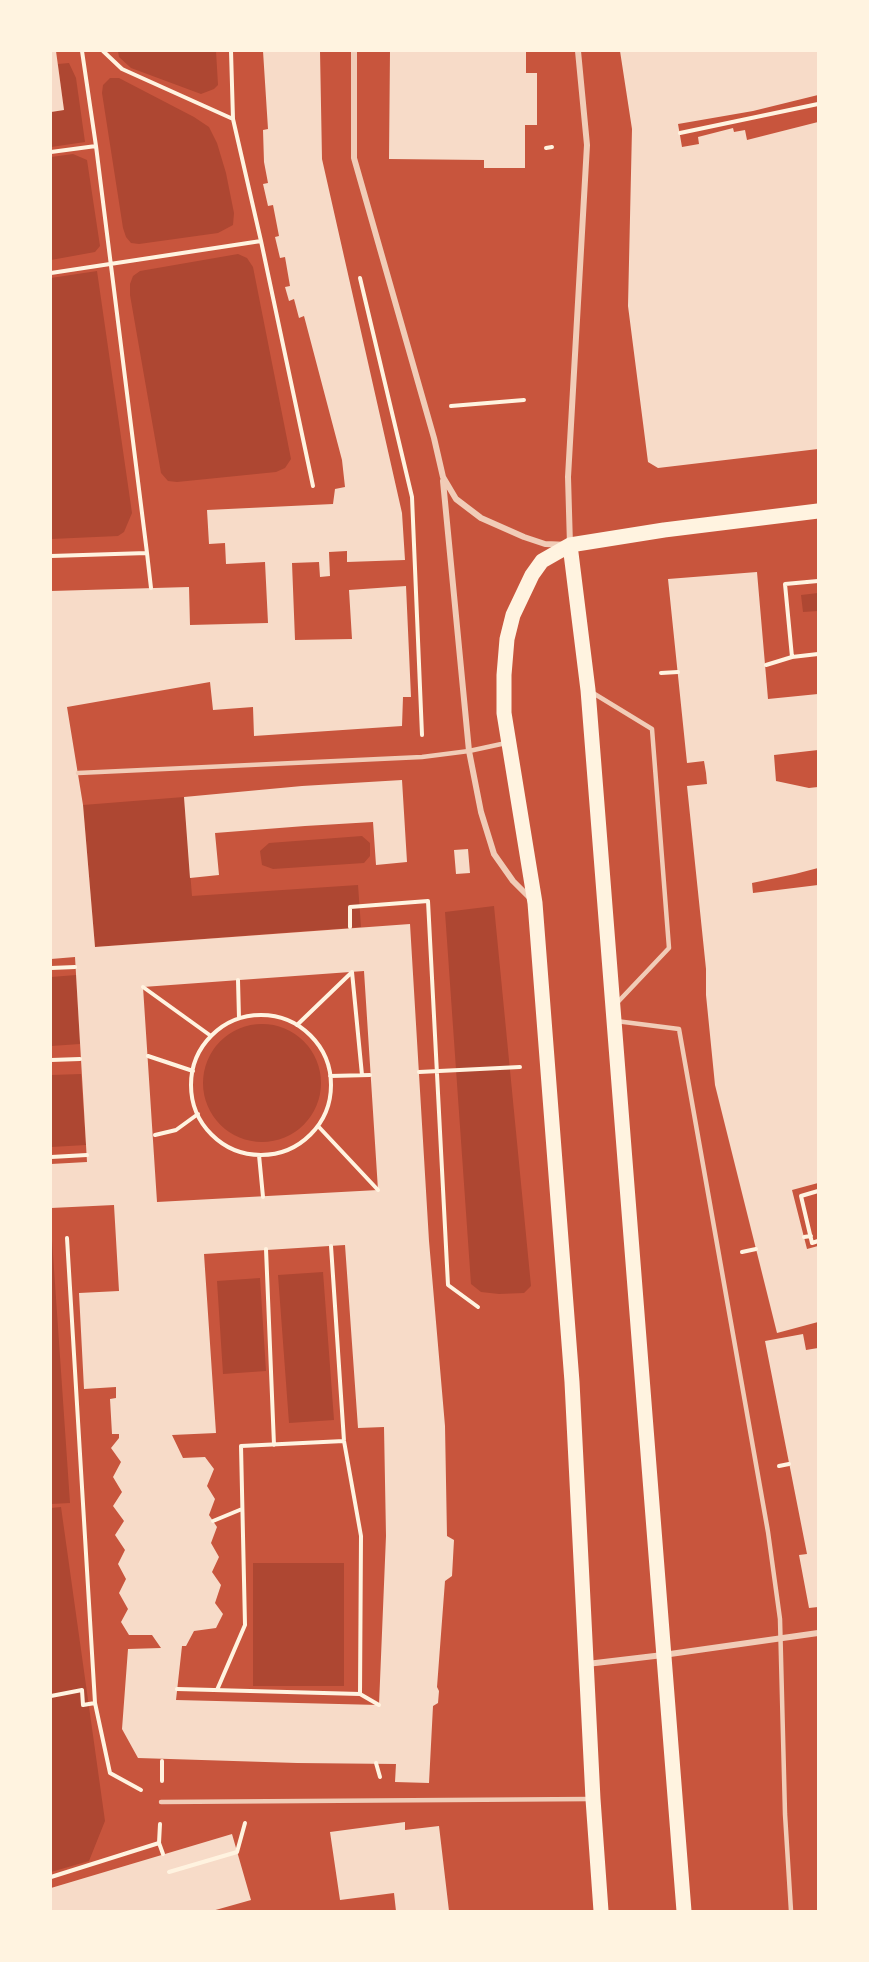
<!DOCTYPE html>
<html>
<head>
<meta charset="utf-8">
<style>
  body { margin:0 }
  #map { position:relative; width:869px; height:1962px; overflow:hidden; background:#c8553d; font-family:Manrope,sans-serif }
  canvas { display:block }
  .frame { position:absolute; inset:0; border:52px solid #fff3e0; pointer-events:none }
</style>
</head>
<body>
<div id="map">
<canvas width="869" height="1962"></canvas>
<div class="frame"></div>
</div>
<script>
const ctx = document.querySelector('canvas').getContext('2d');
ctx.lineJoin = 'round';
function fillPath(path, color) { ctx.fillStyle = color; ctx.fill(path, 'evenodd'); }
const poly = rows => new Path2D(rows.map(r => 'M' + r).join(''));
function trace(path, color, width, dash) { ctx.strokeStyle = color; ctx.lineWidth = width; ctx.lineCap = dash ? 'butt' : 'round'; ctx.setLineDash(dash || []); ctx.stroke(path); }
const green = poly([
  [118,51,216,51,218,85,214,89,201,94,131,68,119,57],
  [69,63,76,78,85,142,51,147,51,112,64,110,58,64],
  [110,78,119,78,194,117,209,127,217,143,226,173,234,213,233,225,218,233,139,244,131,243,126,237,123,228,102,93,103,85],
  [73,154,87,160,100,246,95,252,51,260,51,157],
  [238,254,247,258,253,267,291,459,285,468,276,472,177,482,168,481,161,473,130,295,130,284,133,276,140,271],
  [97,271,132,513,124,532,118,536,51,539,51,278],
  [818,593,818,611,803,612,801,595],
  [184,797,192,896,358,885,361,927,95,947,83,805],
  [362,836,370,843,370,856,364,863,273,869,262,865,260,851,269,843],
  [494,906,531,1286,524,1293,499,1294,481,1292,471,1284,445,912],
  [76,975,80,1044,51,1046,51,977],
  '203 1083a59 59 0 1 1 118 0a59 59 0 1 1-118 0Z',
  [81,1074,86,1145,51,1147,51,1075],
  [51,1225,70,1503,51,1504],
  [323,1272,334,1420,289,1423,278,1275],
  [260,1278,266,1371,223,1374,217,1281],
  [61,1507,105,1821,89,1861,51,1872,51,1508],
  [253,1563,344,1563,344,1686,253,1686]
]);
const building = poly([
  [51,51,56,51,64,110,51,112],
  [263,51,320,51,322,159,402,513,405,560,347,562,347,551,329,552,330,576,320,577,319,562,292,563,295,640,352,639,349,590,406,586,411,697,403,697,402,726,254,736,253,707,213,710,210,682,67,707,83,805,95,947,410,924,429,1241,445,1426,447,1536,454,1540,452,1576,445,1581,437,1687,439,1691,438,1703,433,1706,429,1783,395,1782,396,1764,297,1763,138,1758,122,1729,128,1649,161,1648,152,1635,129,1635,121,1622,128,1609,119,1593,126,1579,118,1564,125,1550,115,1535,124,1521,113,1506,122,1492,113,1477,121,1462,111,1448,119,1438,119,1434,112,1434,110,1399,116,1398,116,1387,84,1389,79,1293,119,1291,114,1205,51,1208,51,1164,87,1162,75,957,51,959,51,591,189,587,190,625,268,623,265,562,226,564,225,543,209,544,207,510,333,504,335,489,345,487,342,460,304,316,299,318,294,299,289,301,285,287,290,286,285,257,280,258,275,237,279,236,273,205,268,206,263,184,268,183,264,162,263,130,268,129],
  [364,971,378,1190,157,1202,143,987],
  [345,1245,358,1428,384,1427,386,1536,379,1705,176,1700,182,1646,186,1646,194,1631,216,1628,223,1614,215,1603,221,1585,212,1572,219,1557,211,1543,217,1527,209,1515,215,1499,207,1486,214,1469,205,1457,183,1458,172,1435,216,1433,204,1254],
  [390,51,526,51,526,73,537,73,537,125,525,125,525,168,484,168,484,160,389,159],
  [620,51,818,51,818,95,753,111,678,124,682,147,699,144,698,137,733,128,734,132,745,130,747,140,818,122,818,449,658,468,648,462,628,306,632,129],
  [757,572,768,699,818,694,818,750,774,755,776,781,809,788,818,787,818,868,795,874,752,883,753,893,818,885,818,1183,792,1190,807,1249,818,1246,818,1322,777,1333,715,1085,706,995,706,969,687,786,707,784,706,773,704,761,687,763,668,579],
  [402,780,407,862,376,865,373,822,305,826,215,833,219,875,190,878,184,797,302,786],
  [468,849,470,873,456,874,454,850],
  [803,1334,806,1350,818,1348,818,1607,809,1608,799,1555,807,1554,765,1341],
  [405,1822,405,1830,439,1826,449,1911,396,1911,394,1893,340,1900,330,1832],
  [232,1834,251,1900,212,1911,51,1911,51,1888]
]);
const path = poly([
  [103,51,122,69,233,119],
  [231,51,233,119,261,241,313,486],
  [680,133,818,104],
  [546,148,552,147],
  [51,152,96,146],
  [51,273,261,241],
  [360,278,412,497,422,735],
  [451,406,524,400],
  [147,553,151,588],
  [51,556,147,553,96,146,82,51],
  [792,657,785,584,818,581],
  [766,665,792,657,818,654],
  [661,673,678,672],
  [350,927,350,907,428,901,448,1285,478,1307],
  [51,968,75,967],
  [352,972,362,1075],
  [238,980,239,1018],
  [143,987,211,1036],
  '191 1085a70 70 0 1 1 140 0a70 70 0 1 1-140 0Z',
  [297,1025,351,973],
  [148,1056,193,1071],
  [51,1060,80,1059],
  [419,1072,520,1067],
  [330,1076,370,1075],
  [318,1126,378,1190],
  [155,1135,176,1130,198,1114],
  [259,1155,263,1197],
  [51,1157,87,1155],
  [818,1191,801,1196,812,1243,818,1241],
  [804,1237,811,1236],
  [67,1238,95,1703,110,1773,141,1790],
  [331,1246,344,1441,361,1536,360,1694],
  [266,1249,274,1445],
  [742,1252,756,1249],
  [779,1466,789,1464],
  [213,1521,242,1509],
  [177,1689,360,1694,379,1705],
  [217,1690,245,1625,241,1446,344,1441],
  [51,1696,82,1690,83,1705,95,1703],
  [376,1763,380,1777],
  [162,1781,162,1761],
  [160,1824,159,1843,163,1854],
  [169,1872,237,1852,245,1823],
  [51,1877,159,1843]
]);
const service = poly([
  [593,693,652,729,669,948,616,1004],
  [78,773,422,757,469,751,506,743],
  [616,1021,679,1029,768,1532,780,1619,785,1814,791,1911],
  [161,1802,591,1799]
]);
const minor = poly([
  [354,51,354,158,434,438,443,477,456,499,481,518,524,537,545,544,570,545,568,477,587,145,578,51],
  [443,481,469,751,481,812,494,854,513,881,530,898],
  [587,1664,663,1655,818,1633]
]);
const primary = poly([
  [570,545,588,690,684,1911],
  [601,1911,593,1799,572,1382,535,903,504,713,504,675,507,639,513,615,532,575,542,561,570,545,664,530,818,511]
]);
fillPath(green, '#ae4732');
fillPath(building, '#f7dbc8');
trace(path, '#fff3e0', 4);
trace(service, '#f1ccb7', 4.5);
trace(minor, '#f1ccb7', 6);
trace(primary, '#fff3e0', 15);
</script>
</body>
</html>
